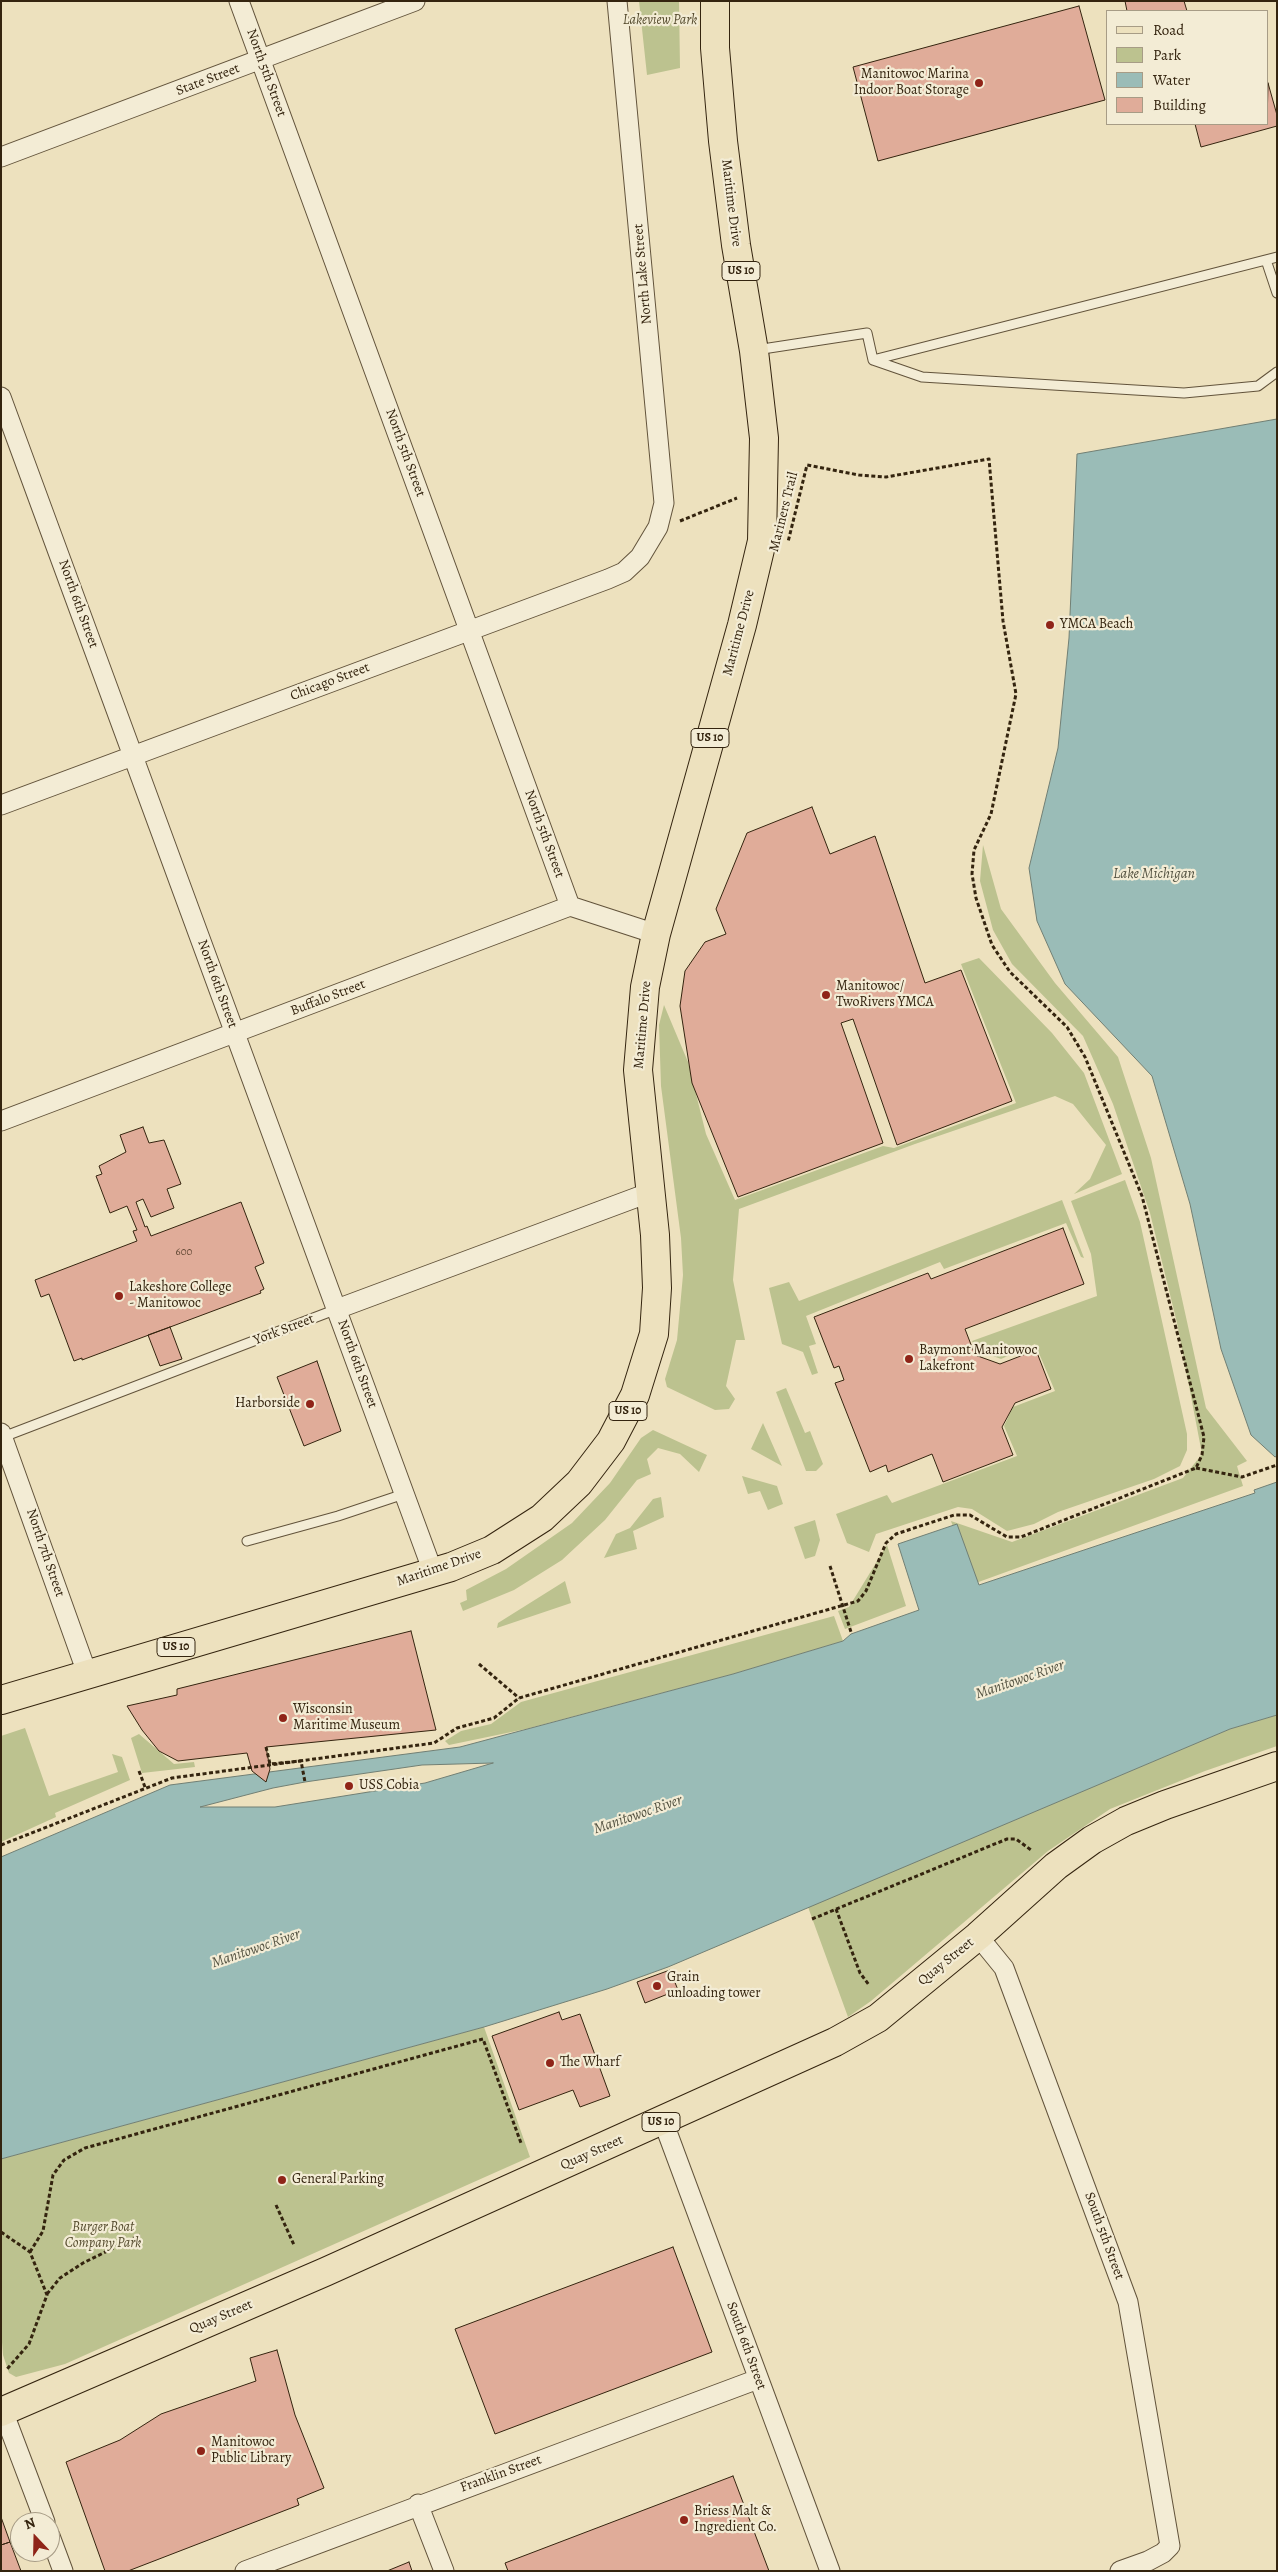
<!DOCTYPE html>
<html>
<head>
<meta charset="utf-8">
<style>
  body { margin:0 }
  #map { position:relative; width:1278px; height:2572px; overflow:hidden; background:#ede1be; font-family:Alegreya,serif }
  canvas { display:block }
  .frame { position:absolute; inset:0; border:2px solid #34240f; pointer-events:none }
  .legend { position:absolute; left:1106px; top:10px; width:162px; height:115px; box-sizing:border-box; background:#f3ecd5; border:1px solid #a79c86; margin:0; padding:6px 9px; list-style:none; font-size:15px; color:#34240f }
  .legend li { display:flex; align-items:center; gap:10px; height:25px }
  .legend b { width:25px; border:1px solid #a79c86 }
  .north { position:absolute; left:10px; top:2512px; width:50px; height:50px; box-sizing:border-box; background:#f3ecd5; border:1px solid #a79c86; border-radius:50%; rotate:339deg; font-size:14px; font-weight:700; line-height:20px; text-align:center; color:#34240f }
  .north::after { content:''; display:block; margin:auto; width:18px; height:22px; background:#8f2418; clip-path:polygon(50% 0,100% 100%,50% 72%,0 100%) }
</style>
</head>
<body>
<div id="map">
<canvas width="1278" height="2572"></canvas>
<div class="frame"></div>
<ul class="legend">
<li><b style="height:6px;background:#ede1be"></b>Road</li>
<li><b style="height:14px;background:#bcc28f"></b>Park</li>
<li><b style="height:14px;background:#9abcb7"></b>Water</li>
<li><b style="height:14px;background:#e0ac99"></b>Building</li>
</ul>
<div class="north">N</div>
</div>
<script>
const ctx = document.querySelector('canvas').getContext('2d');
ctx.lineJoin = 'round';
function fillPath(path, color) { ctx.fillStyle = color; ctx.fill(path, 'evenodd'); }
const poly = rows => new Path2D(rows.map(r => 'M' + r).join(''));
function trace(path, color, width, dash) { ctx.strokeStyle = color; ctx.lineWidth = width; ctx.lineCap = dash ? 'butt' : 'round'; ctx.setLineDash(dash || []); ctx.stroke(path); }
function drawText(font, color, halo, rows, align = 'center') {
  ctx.font = font + ' Alegreya,serif'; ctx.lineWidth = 4.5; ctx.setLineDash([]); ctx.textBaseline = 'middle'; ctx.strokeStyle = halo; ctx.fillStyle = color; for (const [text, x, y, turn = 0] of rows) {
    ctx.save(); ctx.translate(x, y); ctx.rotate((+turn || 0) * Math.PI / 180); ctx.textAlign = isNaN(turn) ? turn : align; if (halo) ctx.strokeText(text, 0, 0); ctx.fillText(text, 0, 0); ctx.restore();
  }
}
const green = poly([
  [639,1,679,1,680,68,647,75],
  [983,845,1001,909,1055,983,1118,1057,1151,1158,1206,1408,1247,1461,1237,1466,1243,1486,973,1584,951,1521,1012,1542,1183,1478,1202,1454,1177,1323,1150,1213,1113,1104,1083,1036,1012,964,993,930,980,881],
  [979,958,1052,1033,1084,1073,1122,1174,1074,1194,1090,1179,1106,1145,1073,1104,1055,1096,915,1144,739,1209,733,1280,745,1340,736,1340,726,1386,735,1399,729,1409,715,1410,667,1387,665,1379,677,1340,683,1275,681,1238,661,1086,659,1025,664,1005,688,1062,706,1134,735,1200,883,1146,894,1148,1016,1103,961,964],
  [1125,1180,1140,1222,1187,1434,1187,1450,1180,1466,1154,1479,1058,1512,1034,1524,1007,1531,972,1509,958,1507,876,1534,869,1552,847,1543,836,1514,887,1495,892,1503,1017,1456,1004,1426,1013,1407,1055,1391,1035,1344,1001,1359,977,1350,972,1341,1097,1296,1091,1254,1071,1201],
  [1062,1200,1084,1258,1081,1257,1066,1223,944,1269,940,1262,806,1316,816,1344,809,1346,818,1373,812,1375,803,1352,782,1344,769,1288,789,1282,799,1301],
  [786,1388,805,1433,810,1431,823,1464,816,1471,806,1471,776,1392],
  [763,1423,782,1466,751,1449],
  [653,1430,707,1455,699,1472,680,1454,658,1448,647,1459,651,1474,637,1480,605,1520,562,1560,514,1590,463,1611,460,1603,467,1600,466,1590,506,1569,572,1523,610,1483,641,1438],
  [742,1476,777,1486,783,1504,768,1510,760,1491,748,1494],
  [661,1497,664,1517,633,1531,637,1549,604,1558,616,1534,630,1528,653,1499],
  [815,1520,820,1540,815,1556,805,1559,794,1527],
  [887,1545,906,1606,845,1629,838,1611,849,1607],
  [565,1581,571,1603,497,1628,498,1623],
  [834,1616,843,1641,733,1674,526,1729,449,1745,445,1741,461,1731,491,1724,521,1702],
  [1277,1715,1277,1746,1205,1771,1110,1809,1048,1851,871,2001,848,2017,808,1907,1230,1729],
  [25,1728,49,1796,118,1772,112,1754,122,1757,130,1780,55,1813,56,1817,1,1842,1,1736],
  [139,1734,174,1764,194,1762,195,1767,142,1773,131,1738],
  [484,2027,530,2157,65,2364,16,2377,9,2373,3,2355,1,2329,1,2159]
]);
const water = poly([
  [1277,419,1277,1456,1275,1457,1251,1435,1221,1349,1190,1204,1152,1076,1065,984,1037,921,1029,868,1058,748,1069,638,1077,454,1277,419],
  [1277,1482,1277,1715,1230,1729,668,1967,607,1989,484,2027,1,2159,1,1857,170,1785,460,1747,733,1674,843,1641,851,1634,919,1610,898,1544,957,1524,979,1585,1255,1493,1254,1490,1277,1482],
  [493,1763,425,1783,275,1807,200,1807,273,1788,305,1782,422,1765,493,1763]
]);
const building = poly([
  [1125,1,1184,1,1187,11,1127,11,1125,1],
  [1079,6,1105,100,878,161,853,67,1079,6],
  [1268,83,1277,115,1277,126,1201,147,1195,124,1267,124,1268,83],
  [812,807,830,854,875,836,925,983,961,970,1012,1101,897,1145,853,1019,841,1023,883,1143,738,1197,692,1083,680,1006,685,971,705,942,726,934,716,909,747,833,812,807],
  [143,1127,149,1143,164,1140,181,1184,167,1189,174,1208,151,1217,143,1199,136,1202,145,1227,147,1226,151,1236,241,1202,264,1263,255,1267,264,1289,260,1291,261,1293,82,1360,82,1358,74,1361,49,1294,41,1297,35,1280,137,1241,133,1231,137,1230,127,1206,110,1213,96,1176,102,1174,99,1166,126,1152,120,1135,143,1127],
  [1063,1228,1084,1284,965,1329,975,1355,1000,1364,1036,1350,1051,1389,1015,1403,1002,1427,1013,1455,943,1482,932,1454,888,1472,886,1465,870,1472,835,1383,844,1380,839,1366,834,1368,814,1317,928,1273,931,1279,1063,1228],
  [170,1327,182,1359,160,1366,148,1335,170,1327],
  [317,1361,341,1431,304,1446,277,1377,317,1361],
  [411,1631,436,1730,266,1747,270,1769,266,1782,252,1771,247,1753,178,1761,159,1751,142,1730,127,1706,177,1695,177,1689,411,1631],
  [670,1970,678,1990,645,2003,637,1982,670,1970],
  [559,2012,562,2020,580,2014,610,2096,580,2107,573,2090,519,2110,492,2036,559,2012],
  [673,2247,712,2352,495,2434,455,2329,673,2247],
  [277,2350,295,2415,324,2488,297,2499,299,2505,128,2571,105,2571,66,2462,120,2440,161,2414,256,2381,250,2358,277,2350],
  [733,2476,769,2571,508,2571,505,2563,733,2476],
  [1,2517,10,2542,1,2545,1,2517],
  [10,2542,21,2571,1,2571,1,2545,10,2542],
  [409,2562,412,2571,387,2571,409,2562]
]);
const path = poly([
  [680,521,737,498],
  [1196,1468,1242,1477,1277,1465],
  [830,1566,851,1632],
  [479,1664,519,1698],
  [139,1771,145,1787],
  [1,1845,172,1778,434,1743,457,1728,494,1718,519,1698,858,1601,866,1591,886,1543,896,1534,954,1515,970,1515,1007,1537,1021,1537,1196,1468,1202,1455,1204,1437,1142,1196,1085,1057,1067,1027,1010,972,992,945,976,898,972,874,974,850,991,814,1016,694,1003,621,989,459,886,477,859,475,807,465,788,542],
  [836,1909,860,1973,869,1985],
  [812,1919,1007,1839,1016,1839,1031,1850],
  [276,2205,294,2245],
  [1,2232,30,2252,47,2295,29,2344,7,2369],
  [30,2252,43,2231,53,2175,64,2160,85,2148,483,2039,521,2143],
  [47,2294,60,2278,83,2263,140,2235]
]);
const lane = poly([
  [1266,260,1277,293],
  [756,350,867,333,873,360],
  [873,360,1277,257],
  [873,360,922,377,1184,393,1258,386,1277,372],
  [3,1437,337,1309],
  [247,1541,338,1516,404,1494]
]);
const street = poly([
  [239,1,570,906],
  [1,157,415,1],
  [1,397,433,1572],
  [1,805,608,579,624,572,640,557,658,527,664,503,617,1],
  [1,1121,570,906,656,934],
  [337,1309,651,1192],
  [1,1433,87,1673],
  [978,1936,1004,1968,1128,2302,1170,2546,1163,2553,1148,2561,1120,2571],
  [663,2121,830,2571],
  [3,2411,45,2522],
  [418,2504,444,2571],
  [50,2536,63,2571],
  [245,2571,758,2379]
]);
const primary = poly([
  [1,1700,451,1567,492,1550,542,1518,579,1483,611,1441,635,1395,654,1334,657,1288,655,1235,638,1070,645,987,656,934,742,625,762,541,764,438,754,351,736,245,723,141,715,48,715,1],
  [1,2412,325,2272,835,2042,878,2018,978,1936,1056,1866,1092,1840,1126,1821,1165,1805,1277,1766]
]);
const pathBridge = poly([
  [266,1747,270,1764,301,1761,305,1782]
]);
const markers = [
  [979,83,5,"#8f2418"],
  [1050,625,5,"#8f2418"],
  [826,995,5,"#8f2418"],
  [119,1296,5,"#8f2418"],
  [909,1359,5,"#8f2418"],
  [310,1404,5,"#8f2418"],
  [283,1718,5,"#8f2418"],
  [349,1786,5,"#8f2418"],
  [657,1986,5,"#8f2418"],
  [550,2063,5,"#8f2418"],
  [282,2180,5,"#8f2418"],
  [201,2451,5,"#8f2418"],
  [684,2520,5,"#8f2418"]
];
const numberNames = [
  ["600",184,1252]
];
const shields = [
  [741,271,38],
  [710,738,38],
  [628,1411,38],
  [176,1647,38],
  [661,2122,38]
];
const shieldNames = [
  ["US 10",741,271],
  ["US 10",710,738],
  ["US 10",628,1411],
  ["US 10",176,1647],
  ["US 10",661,2122]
];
const parkNames = [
  ["Lakeview Park",660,21],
  ["Burger Boat",103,2228],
  ["Company Park",103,2244]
];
const streetNames = [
  ["North 5th Street",266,73,70],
  ["State Street",208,80,-21],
  ["Maritime Drive",731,203,83],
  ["North Lake Street",643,274,-95],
  ["North 5th Street",405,453,70],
  ["Mariners Trail",784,512,-76],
  ["North 6th Street",78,604,70],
  ["Maritime Drive",739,633,-75],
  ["Chicago Street",330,682,-21],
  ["North 5th Street",544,834,70],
  ["North 6th Street",217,984,70],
  ["Buffalo Street",328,998,-21],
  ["Maritime Drive",643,1025,-85],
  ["York Street",284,1330,-21],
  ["North 6th Street",357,1364,70],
  ["North 7th Street",45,1553,71],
  ["Maritime Drive",439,1568,-19],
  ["Quay Street",946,1962,-39],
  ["Quay Street",592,2153,-24],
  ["South 5th Street",1104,2236,70],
  ["Quay Street",221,2317,-23],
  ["South 6th Street",746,2346,70],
  ["Franklin Street",501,2474,-20]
];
const poiNames = [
  ["Manitowoc Marina",969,75,"right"],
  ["Indoor Boat Storage",969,91,"right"],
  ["YMCA Beach",1060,625],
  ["Manitowoc/",836,987],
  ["TwoRivers YMCA",836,1003],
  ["Lakeshore College",129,1288],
  ["- Manitowoc",129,1304],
  ["Baymont Manitowoc",919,1351],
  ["Lakefront",919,1367],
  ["Harborside",300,1404,"right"],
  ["Wisconsin",293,1710],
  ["Maritime Museum",293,1726],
  ["USS Cobia",359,1786],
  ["Grain",667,1978],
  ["unloading tower",667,1994],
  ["The Wharf",560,2063],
  ["General Parking",292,2180],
  ["Manitowoc",211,2443],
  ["Public Library",211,2459],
  ["Briess Malt &",694,2512],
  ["Ingredient Co.",694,2528]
];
const waterNames = [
  ["Lake Michigan",1154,874],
  ["Manitowoc River",1020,1680,-19],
  ["Manitowoc River",638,1815,-19],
  ["Manitowoc River",256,1949,-19]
];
fillPath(green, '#bcc28f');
fillPath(water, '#9abcb7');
trace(water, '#717f74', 1);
fillPath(building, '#e0ac99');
trace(building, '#34240f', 1);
trace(lane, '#62533b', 11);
trace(street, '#62533b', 21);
trace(primary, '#34240f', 30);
trace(path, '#34240f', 3, [4, 2.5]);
trace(lane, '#f3ecd5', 9);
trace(street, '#f3ecd5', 19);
trace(primary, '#ede1be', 28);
trace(pathBridge, '#34240f', 3, [4, 2.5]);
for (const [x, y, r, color] of markers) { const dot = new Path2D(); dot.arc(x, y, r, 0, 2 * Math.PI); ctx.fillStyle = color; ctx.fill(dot); trace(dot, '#f3ecd5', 2); }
drawText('11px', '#5f4632', null, numberNames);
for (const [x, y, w] of shields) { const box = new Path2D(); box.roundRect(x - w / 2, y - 9.5, w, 19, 4); ctx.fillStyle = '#f3ecd5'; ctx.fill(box); trace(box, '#34240f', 1); }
drawText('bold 12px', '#34240f', null, shieldNames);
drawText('italic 14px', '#564c2f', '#f3ecd5', parkNames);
drawText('14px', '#34240f', '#f3ecd5', streetNames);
drawText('14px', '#34240f', '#f3ecd5', poiNames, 'left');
drawText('italic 15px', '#535241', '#f3ecd5', waterNames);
</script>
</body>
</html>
